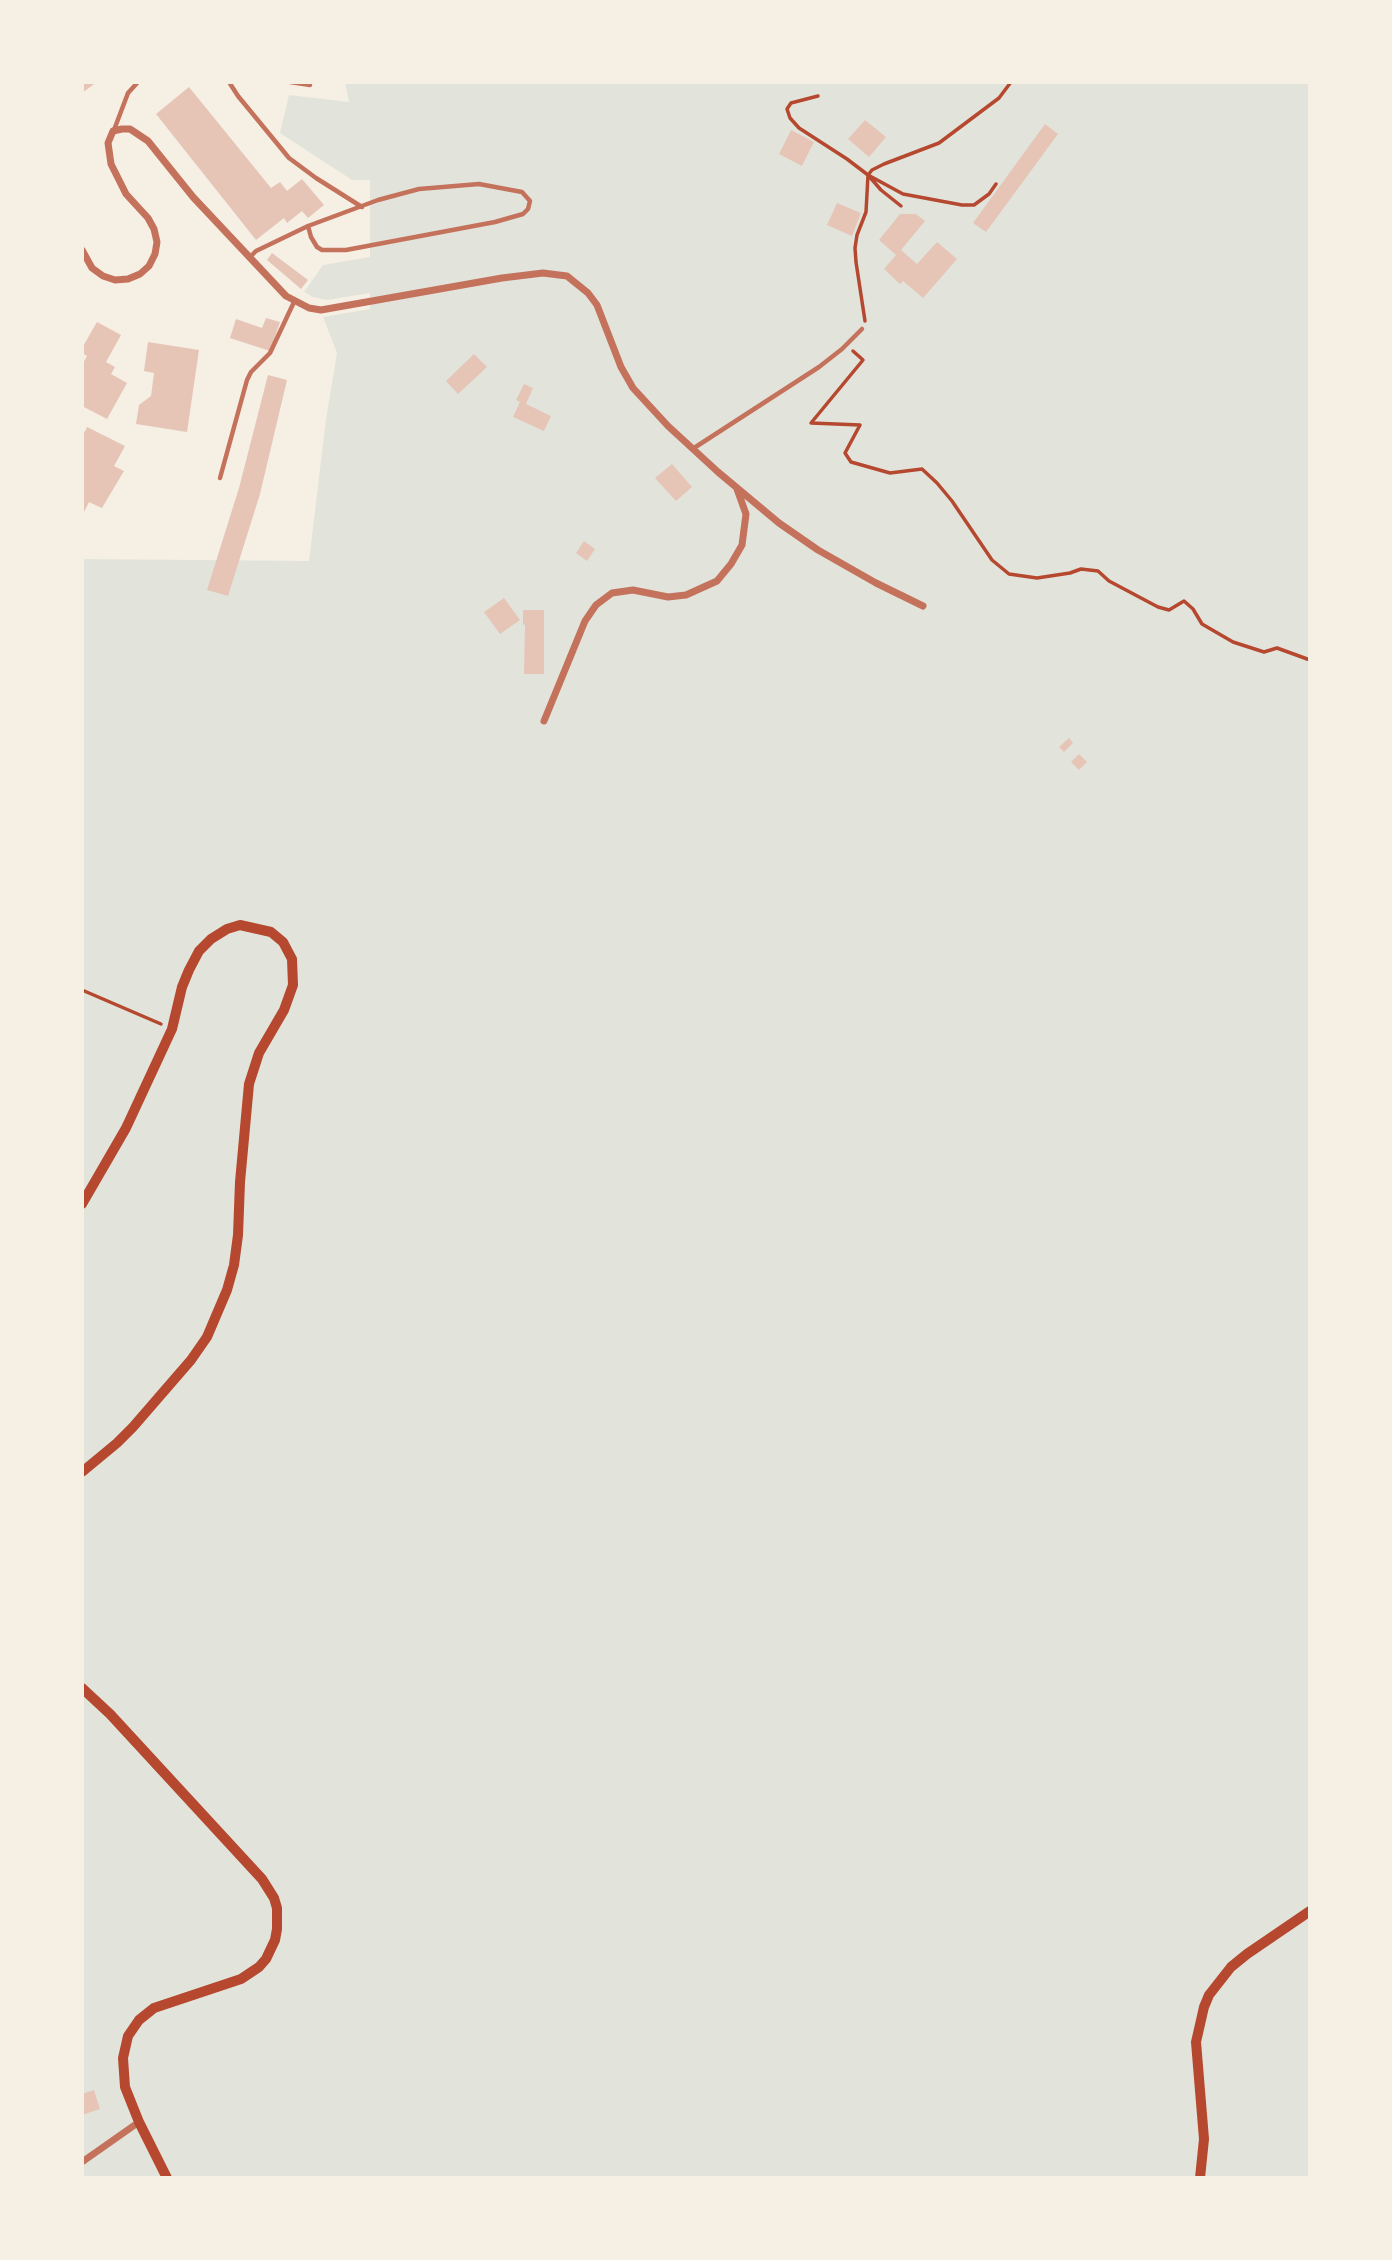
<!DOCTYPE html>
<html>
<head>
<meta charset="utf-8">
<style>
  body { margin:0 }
  #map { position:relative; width:1392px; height:2260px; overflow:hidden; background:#f6efe4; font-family:Poppins,sans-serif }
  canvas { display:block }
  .frame { position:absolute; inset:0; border:84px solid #f6efe4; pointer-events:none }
</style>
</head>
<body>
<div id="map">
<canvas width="1392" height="2260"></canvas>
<div class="frame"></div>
</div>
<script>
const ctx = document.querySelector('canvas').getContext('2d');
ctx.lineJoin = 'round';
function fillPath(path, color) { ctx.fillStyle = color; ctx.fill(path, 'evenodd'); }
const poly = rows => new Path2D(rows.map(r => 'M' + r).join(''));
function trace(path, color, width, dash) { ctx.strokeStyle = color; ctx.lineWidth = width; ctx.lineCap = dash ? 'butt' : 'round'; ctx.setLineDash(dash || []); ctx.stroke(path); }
const green = poly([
  [345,82,1310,82,1310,2178,82,2178,82,559,309,561,326,419,337,353,323,317,370,309,370,293,327,300,313,297,304,292,323,265,370,257,370,180,352,180,280,133,289,95,349,102]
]);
const building = poly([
  [82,82,97,82,82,93],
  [189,87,271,188,280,182,287,191,302,179,324,205,308,218,302,211,287,223,284,218,256,240,156,114],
  [865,120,886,137,869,157,848,139],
  [1045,124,1058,134,986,232,973,223],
  [791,130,814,142,802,166,779,154],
  [837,203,861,213,852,236,827,225],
  [900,214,916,214,925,221,901,250,917,264,937,242,957,259,923,298,903,281,900,284,884,269,896,255,879,240],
  [272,253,308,280,301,289,267,260],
  [266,318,280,322,270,351,230,338,236,319,262,328],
  [97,322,121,335,106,362,115,367,111,374,127,383,107,419,82,406,82,365,87,356,82,353,82,348],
  [148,342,199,350,187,432,136,424,139,405,151,396,154,373,144,371],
  [474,354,487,367,458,394,446,381],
  [268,375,287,380,260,494,228,596,207,590,239,488],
  [524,384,533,388,526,404,551,416,544,431,513,417,520,402,516,400],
  [87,427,125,446,114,466,124,471,102,508,89,502,82,516,82,437],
  [672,464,692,487,676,501,655,478],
  [584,541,595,549,587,561,576,553],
  [504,598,520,620,500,634,484,612],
  [523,610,544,610,544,674,524,674,525,624,523,625],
  [1069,738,1073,743,1064,752,1059,747],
  [1079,754,1087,762,1079,770,1071,762],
  [94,2090,100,2109,82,2115,82,2094]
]);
const path = poly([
  [818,96,791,103,787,109,790,118,799,128,847,159,868,175],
  [996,184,989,194,974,205,962,205,903,194,868,175,872,170,884,164,939,143,999,98,1011,82],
  [865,321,856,262,855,248,857,235,866,212,868,175,881,190,901,206],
  [853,351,863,360,811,423,860,425,845,453,851,462,890,473,922,469,937,483,952,501,992,560,1009,574,1037,578,1070,573,1081,569,1098,571,1109,581,1158,607,1169,610,1184,601,1193,609,1202,624,1233,642,1264,652,1277,648,1310,660],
  [82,990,161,1024]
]);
const service = poly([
  [229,82,238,96,289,158,316,178,362,207],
  [290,82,310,85],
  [114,130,128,93,138,82],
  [250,257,256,251,308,226,378,200,419,189,479,184,522,192,530,201,528,209,523,214,495,222,346,250,322,250,317,247,311,237,308,226],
  [694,448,819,367,842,349,862,329],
  [220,478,247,380,251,372,270,353,294,302]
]);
const minor = poly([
  [82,250,92,268,103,276,115,280,128,279,140,274,149,266,155,254,157,242,154,229,148,218,126,194,111,164,108,143,113,131,122,129,130,129,148,141,193,197,286,296,309,308,321,310,502,278,543,273,567,276,588,293,597,305,621,367,633,388,668,426,718,472,779,523,818,550,876,583,923,606],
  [544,721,585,621,596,605,612,593,633,590,668,597,686,595,717,581,731,564,742,545,746,514,737,489],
  [82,2162,139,2122]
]);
const secondary = poly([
  [82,1204,126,1128,172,1029,182,987,189,970,199,951,211,939,227,929,240,925,271,932,283,942,292,959,293,985,284,1010,259,1053,249,1084,240,1182,238,1235,234,1265,227,1290,207,1337,191,1360,133,1427,117,1443,82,1472],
  [82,1688,110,1714,262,1879,274,1898,277,1908,277,1929,275,1940,266,1959,259,1967,241,1979,154,2008,139,2020,128,2036,123,2058,125,2087,139,2122,167,2178],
  [1200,2178,1204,2139,1196,2042,1204,2007,1209,1995,1231,1967,1247,1954,1310,1911]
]);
fillPath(green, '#e2e4dc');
fillPath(building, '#e6c5b7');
trace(path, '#b5482f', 3.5);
trace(service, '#c5725c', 4.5);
trace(minor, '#c5725c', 7);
trace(secondary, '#b5482f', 10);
</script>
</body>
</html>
